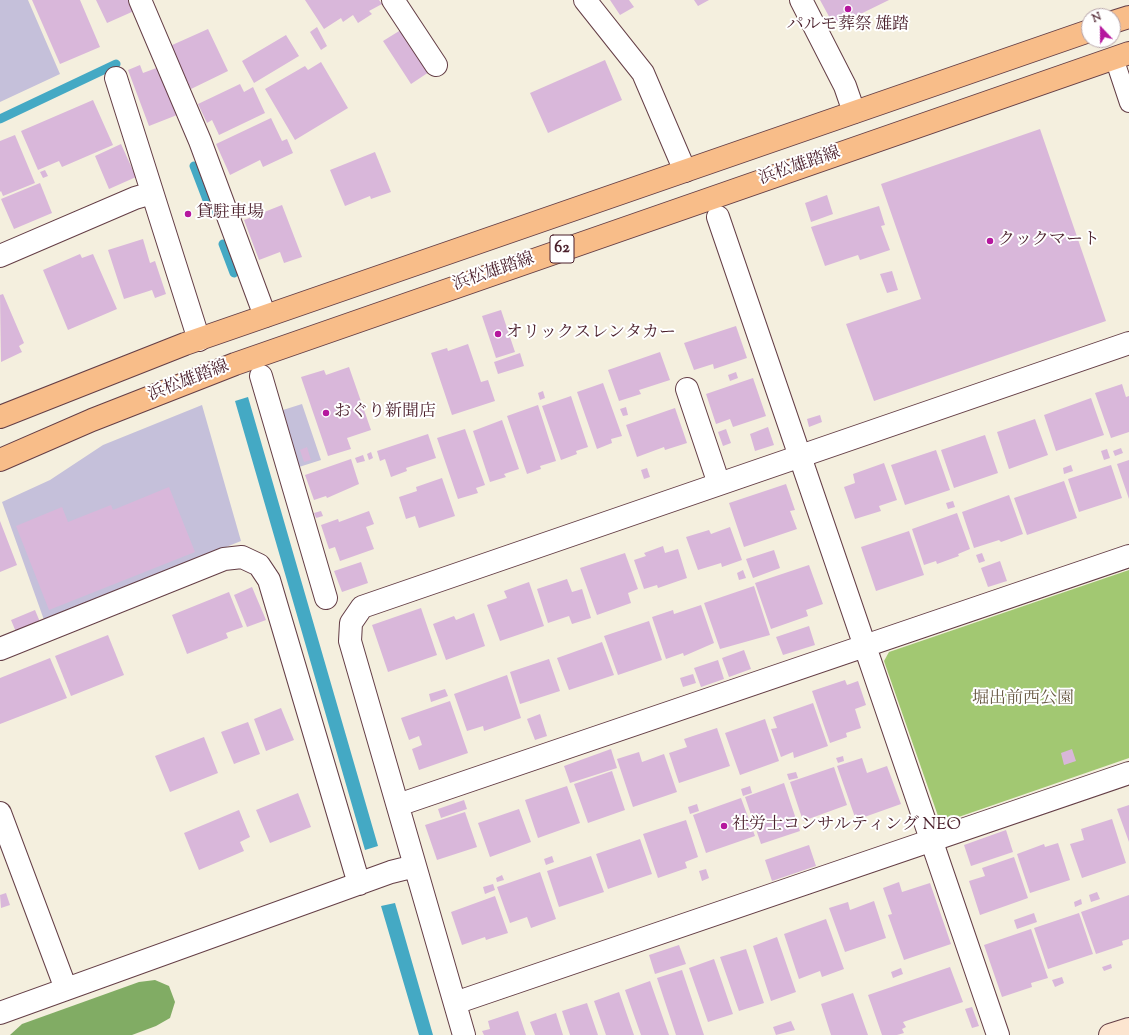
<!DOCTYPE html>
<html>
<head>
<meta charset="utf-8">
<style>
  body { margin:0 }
  #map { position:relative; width:1129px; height:1035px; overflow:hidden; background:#f4efde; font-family:"Sorts Mill Goudy",serif }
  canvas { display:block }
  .north { position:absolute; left:1081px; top:8px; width:40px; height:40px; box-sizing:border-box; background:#fff; border:1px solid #b7a5aa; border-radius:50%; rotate:338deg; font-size:11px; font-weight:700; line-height:16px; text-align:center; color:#4a1f2b }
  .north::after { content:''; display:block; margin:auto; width:14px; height:18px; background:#b5179e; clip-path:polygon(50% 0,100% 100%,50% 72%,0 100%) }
</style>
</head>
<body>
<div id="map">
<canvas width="1129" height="1035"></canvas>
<div class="north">N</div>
</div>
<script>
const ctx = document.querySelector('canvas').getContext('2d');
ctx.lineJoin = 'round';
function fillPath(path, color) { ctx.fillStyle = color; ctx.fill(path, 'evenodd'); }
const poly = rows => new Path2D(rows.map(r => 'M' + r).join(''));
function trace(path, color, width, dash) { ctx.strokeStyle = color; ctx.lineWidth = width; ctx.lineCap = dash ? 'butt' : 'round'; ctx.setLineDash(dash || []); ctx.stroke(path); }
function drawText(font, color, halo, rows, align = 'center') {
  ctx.font = font + ' "Sorts Mill Goudy","Noto Serif JP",serif'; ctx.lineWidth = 4; ctx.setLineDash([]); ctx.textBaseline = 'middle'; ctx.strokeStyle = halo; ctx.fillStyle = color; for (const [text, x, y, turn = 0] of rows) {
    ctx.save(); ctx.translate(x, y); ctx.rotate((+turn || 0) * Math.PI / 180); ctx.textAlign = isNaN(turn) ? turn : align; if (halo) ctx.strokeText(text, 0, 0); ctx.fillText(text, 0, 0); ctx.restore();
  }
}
const industrial = poly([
  [0,0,28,0,60,74,0,102],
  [302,404,321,460,299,467,283,410],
  [202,405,241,541,44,620,2,502,50,480,103,445]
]);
const green = poly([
  [1129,570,1129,758,947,821,938,816,884,661,889,652]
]);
const forest = poly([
  [155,980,169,986,175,1002,170,1018,156,1026,132,1035,10,1035,22,1024,139,982]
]);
const water = poly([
  [248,397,378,846,365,850,235,401],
  [395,903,433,1035,419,1035,381,906]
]);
const stream = poly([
  [0,119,116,64],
  [194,166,212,213],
  [223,244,234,273]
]);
const building = poly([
  [32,0,80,0,100,47,60,64],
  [96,0,129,0,134,11,107,23],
  [305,0,379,0,382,4,369,11,372,14,358,23,353,15,343,22,341,18,324,29],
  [610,0,629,0,634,7,620,15],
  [694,0,709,0,698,6],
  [820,0,889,0,838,25,832,22],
  [317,27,327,46,321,50,310,32],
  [404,28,432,70,411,84,383,41],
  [208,29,228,71,191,89,170,46],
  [286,35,299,56,254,83,242,61],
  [605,60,622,100,548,133,530,93],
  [321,62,348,108,295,140,265,89,305,66,308,70],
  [140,65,143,73,159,67,177,115,149,126,128,70],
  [240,84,244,92,253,87,265,113,219,135,212,120,207,123,198,104],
  [93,100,113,145,62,167,59,161,38,170,21,131],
  [271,118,282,141,287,139,293,153,263,167,260,160,230,175,216,144],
  [1040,129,1106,321,874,401,846,324,921,299,881,184],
  [15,135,35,183,3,196,1,191,0,192,0,141],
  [121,144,136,177,109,189,95,156],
  [375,152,391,192,371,199,370,196,345,206,330,170],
  [45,170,48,176,43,178,40,172],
  [40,183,52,213,14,229,1,199],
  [827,195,833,214,811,222,805,203],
  [282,205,302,257,284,263,280,252,259,260,244,220],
  [879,206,885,225,881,226,890,250,860,260,858,255,825,266,811,227],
  [143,239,150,263,155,261,166,294,155,298,152,290,124,299,108,250],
  [80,254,82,258,93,254,117,309,68,330,43,270],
  [892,271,898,290,887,293,880,274],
  [3,294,24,343,19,346,22,352,1,362,0,295],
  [501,310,515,352,496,358,482,316],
  [736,326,747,358,714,369,713,364,694,370,684,343],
  [468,344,481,382,488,380,495,401,452,415,431,353,447,348,448,351],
  [660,352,670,380,639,390,641,394,619,401,608,370],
  [520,353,524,366,498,374,494,362],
  [349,367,371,430,347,438,351,449,328,456,301,377,324,370,326,375],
  [736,372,738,378,730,381,728,375],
  [753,378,766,416,733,427,730,419,716,424,706,394],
  [603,383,622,436,611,439,612,443,597,449,577,392],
  [1122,384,1126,397,1129,396,1129,432,1111,438,1095,393],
  [543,391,545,398,540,400,538,393],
  [571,396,588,447,576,451,577,454,561,460,542,406],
  [1091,398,1104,435,1056,451,1044,415],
  [538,405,556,461,540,466,541,469,527,474,507,416],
  [626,407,628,415,623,416,620,409],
  [675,408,687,443,665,450,664,447,637,457,626,425],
  [820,415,822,422,809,427,807,419],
  [1035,419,1048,455,1009,469,997,432],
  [502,420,519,469,504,474,506,477,490,482,473,431],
  [768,427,774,445,755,451,750,434],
  [465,429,485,485,476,488,478,493,458,499,437,438],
  [726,429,731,443,723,446,718,432],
  [428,434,436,458,406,468,407,471,391,477,385,459,380,461,377,451],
  [985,435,998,473,954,488,941,450],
  [307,447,311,460,304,462,300,450],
  [1121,448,1123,453,1115,456,1113,451],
  [1107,449,1110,458,1104,460,1101,451],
  [936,450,950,490,905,505,891,465],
  [371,452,373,458,369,460,367,454],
  [363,455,365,461,357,463,355,458],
  [351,459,359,484,327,498,326,496,314,500,305,475],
  [1129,460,1129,499,1117,464],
  [884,463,897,500,879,506,881,511,855,519,844,487,855,483,853,474],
  [1071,465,1073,471,1064,474,1063,468],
  [1111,465,1122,498,1079,512,1068,479],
  [647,468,650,477,644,479,641,470],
  [442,478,455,516,419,528,415,516,406,519,399,497,417,491,416,487],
  [1064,481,1077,518,1027,535,1014,498],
  [786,484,795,510,790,511,797,529,744,547,729,503],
  [169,487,195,552,49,610,16,526,62,507,68,522,111,505,113,510],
  [1009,495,1023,534,1001,542,999,540,974,548,962,512],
  [953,501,955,507,948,509,946,503],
  [321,511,323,516,316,518,314,513],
  [369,511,374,524,366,527,374,549,340,561,335,547,329,549,321,525,338,519,339,522],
  [957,513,970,549,958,554,959,556,937,564,936,561,924,565,912,529],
  [0,521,17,565,0,572],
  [730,527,742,560,722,567,721,563,698,570,686,537,709,530,711,534],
  [909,531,924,575,876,591,861,547],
  [663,546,665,553,678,549,687,578,658,588,657,585,644,589,634,560,646,556,644,553],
  [774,550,780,568,753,578,746,559],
  [625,553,638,589,628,593,631,603,597,615,580,568],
  [982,553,985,561,979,563,976,555],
  [1000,561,1007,581,988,587,981,568],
  [361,562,368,583,342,592,334,571],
  [809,565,823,604,806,610,808,616,771,629,755,583],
  [743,570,746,578,739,580,737,573],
  [567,579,572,592,582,589,591,618,572,624,569,616,548,623,537,589],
  [529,582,544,626,500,641,487,605,507,598,504,591],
  [754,586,770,635,720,649,704,603],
  [252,587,266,620,247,627,234,595],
  [229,592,243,627,226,633,228,638,187,654,172,615],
  [701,605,714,643,684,656,683,653,666,659,652,617,673,610,674,614],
  [421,608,437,655,388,672,372,625],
  [35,610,40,622,16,632,11,620],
  [474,613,485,646,446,660,433,624,454,616,456,620],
  [649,621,662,660,618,675,604,636],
  [809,626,815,645,783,655,776,637],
  [108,635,124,675,71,696,55,656],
  [602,642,614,675,569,690,557,658],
  [744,650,751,669,729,677,722,658],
  [50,658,67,698,0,724,0,678],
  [549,659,560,691,520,704,510,672],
  [718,660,724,679,701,687,694,668],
  [693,674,696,683,683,687,680,678],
  [507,675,521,718,484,731,483,726,467,731,454,694],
  [845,680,847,685,858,681,866,705,855,709,861,728,846,733,847,737,830,743,812,691],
  [445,689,448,696,431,702,429,694],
  [450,701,468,753,419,770,412,749,422,745,419,736,409,740,401,718],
  [813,703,828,746,794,758,793,752,781,757,771,729,777,728,773,717],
  [281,708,294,740,266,751,254,719],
  [540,714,547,736,535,740,527,719],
  [765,719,779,761,740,775,725,733],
  [248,722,260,754,234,764,221,732],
  [717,728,730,766,679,783,669,753,687,747,684,739],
  [204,737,218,773,170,792,155,756],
  [611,749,617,768,570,783,564,766],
  [1072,749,1076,761,1064,765,1061,753],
  [639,752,642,762,664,754,677,792,633,807,617,759],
  [843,756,844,761,838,763,836,758],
  [862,758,867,773,887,766,901,804,856,820,837,766],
  [834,767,847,805,803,821,790,782],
  [612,771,625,810,588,823,574,784],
  [796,772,798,778,789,780,787,774],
  [784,783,800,831,761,844,745,797],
  [567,786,580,823,538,838,525,800],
  [750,786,752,793,743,796,741,789],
  [298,793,311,827,270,843,256,810],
  [741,798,755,836,706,853,693,815],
  [464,800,467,809,441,818,438,809],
  [697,804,699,811,690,814,688,807],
  [1129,805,1129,842,1117,809],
  [519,809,531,842,490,857,478,823],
  [239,810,250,837,240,842,244,851,199,870,184,833],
  [465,812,477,847,437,860,425,825],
  [1112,819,1126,863,1082,878,1070,844,1084,840,1081,829],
  [686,820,698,857,685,862,687,868,658,878,643,834],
  [1006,830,1013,852,971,866,964,845],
  [640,839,652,874,608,889,596,854],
  [1058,843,1070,880,1030,893,1017,854,1044,844,1045,847],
  [809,845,816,866,772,881,765,860],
  [552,856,554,862,546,865,544,859],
  [591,856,604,892,559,907,547,871],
  [1014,857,1028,898,980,915,969,881,985,876,982,868],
  [706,869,709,878,702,881,699,871],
  [540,872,556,919,531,928,527,917,510,923,497,887],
  [502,875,504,880,497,882,496,878],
  [899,882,902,892,930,883,951,944,904,960,888,915,892,914,883,888],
  [493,884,495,890,485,894,483,887],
  [1097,892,1100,899,1091,902,1089,895],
  [6,893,10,905,1,908,0,895],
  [1129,895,1129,939,1122,941,1123,945,1096,954,1081,912],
  [495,896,508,933,486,940,485,937,462,945,451,912],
  [1081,899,1082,904,1075,907,1074,902],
  [874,901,886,938,845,952,829,908,848,902,850,910],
  [1034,913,1037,922,1017,929,1014,920],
  [1079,913,1093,954,1048,969,1034,928],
  [826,919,844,969,822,977,820,971,799,979,784,934],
  [1031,929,1048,978,1031,983,1032,987,1002,997,984,945],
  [777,937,796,992,771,1001,753,946],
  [679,945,686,964,655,974,649,955],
  [746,949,764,1003,739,1011,720,957],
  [714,959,733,1014,708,1022,689,968],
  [1111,964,1112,968,1104,971,1102,967],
  [950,967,963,1002,903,1022,906,1027,902,1029,904,1033,897,1035,882,1035,868,995],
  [901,968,903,974,893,978,891,972],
  [682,970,704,1035,676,1035,657,978],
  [1062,977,1064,983,1055,987,1052,980],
  [650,981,669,1035,641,1035,625,990],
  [619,992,634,1035,606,1035,594,1001],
  [853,993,868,1035,831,1035,821,1004],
  [587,1003,598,1035,570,1035,562,1011],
  [972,1007,979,1026,972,1028,965,1009],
  [518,1011,526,1035,484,1035,482,1031,490,1029,488,1021],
  [556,1013,563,1035,535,1035,530,1022],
  [791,1021,795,1030,776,1035,773,1027]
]);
const lane = poly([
  [1114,58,1129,103]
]);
const street = poly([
  [140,0,200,141,265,316],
  [393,0,436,65],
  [585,0,643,73,685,171],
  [801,0,845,86,854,112],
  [116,78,199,340],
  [718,217,998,1035],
  [0,256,135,198,152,193],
  [261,376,326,598],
  [687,389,719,484],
  [0,649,224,559,242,557,259,565,269,580,359,884],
  [398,805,1129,556],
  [0,813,66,989],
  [455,1003,1129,773],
  [0,1013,391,872,415,866],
  [464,1035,350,641,351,623,362,607,1129,343]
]);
const secondary = poly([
  [1110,1035,1129,1029]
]);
const primary = poly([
  [1113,22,1129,17],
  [0,417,185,344,1089,31],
  [0,460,92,420,235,364,1129,53]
]);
const markers = [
  [848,9,4,"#b5179e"],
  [188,214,4,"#b5179e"],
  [990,241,4,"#b5179e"],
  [498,334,4,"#b5179e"],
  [326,413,4,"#b5179e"],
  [724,826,4,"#b5179e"]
];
const shields = [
  [562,249,24]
];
const shieldNames = [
  ["62",562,249]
];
const poiNames = [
  ["パルモ葬祭 雄踏",848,26,"center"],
  ["貸駐車場",196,214],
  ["クックマート",998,241],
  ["オリックスレンタカー",506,334],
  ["おぐり新聞店",334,413],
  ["社労士コンサルティング NEO",732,826]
];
const streetNames = [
  ["浜松雄踏線",800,167,-19],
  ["浜松雄踏線",494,273,-19],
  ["浜松雄踏線",189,382,-21]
];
const parkNames = [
  ["堀出前西公園",1023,700]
];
fillPath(industrial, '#c5c0da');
fillPath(green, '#a2c872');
fillPath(forest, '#81ac64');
fillPath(water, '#44a9c4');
trace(stream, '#44a9c4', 9);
fillPath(building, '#d9b7da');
trace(lane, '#643e46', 20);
trace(street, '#643e46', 24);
trace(secondary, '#643e46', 24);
trace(primary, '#643e46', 24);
trace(lane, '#fff', 18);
trace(street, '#fff', 22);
trace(secondary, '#fce5d0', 22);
trace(primary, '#f8bd89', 22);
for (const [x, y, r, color] of markers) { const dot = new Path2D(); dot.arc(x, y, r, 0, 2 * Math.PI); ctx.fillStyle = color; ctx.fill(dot); trace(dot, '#fff', 1.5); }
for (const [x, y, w] of shields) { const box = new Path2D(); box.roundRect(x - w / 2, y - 14, w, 28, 3); ctx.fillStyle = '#fff'; ctx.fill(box); trace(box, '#4a1f2b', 1); }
drawText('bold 16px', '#4a1f2b', null, shieldNames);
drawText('17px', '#4a1f2b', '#fff', poiNames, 'left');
drawText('17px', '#4a1f2b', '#fff', streetNames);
drawText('17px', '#695a44', '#fff', parkNames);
</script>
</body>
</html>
